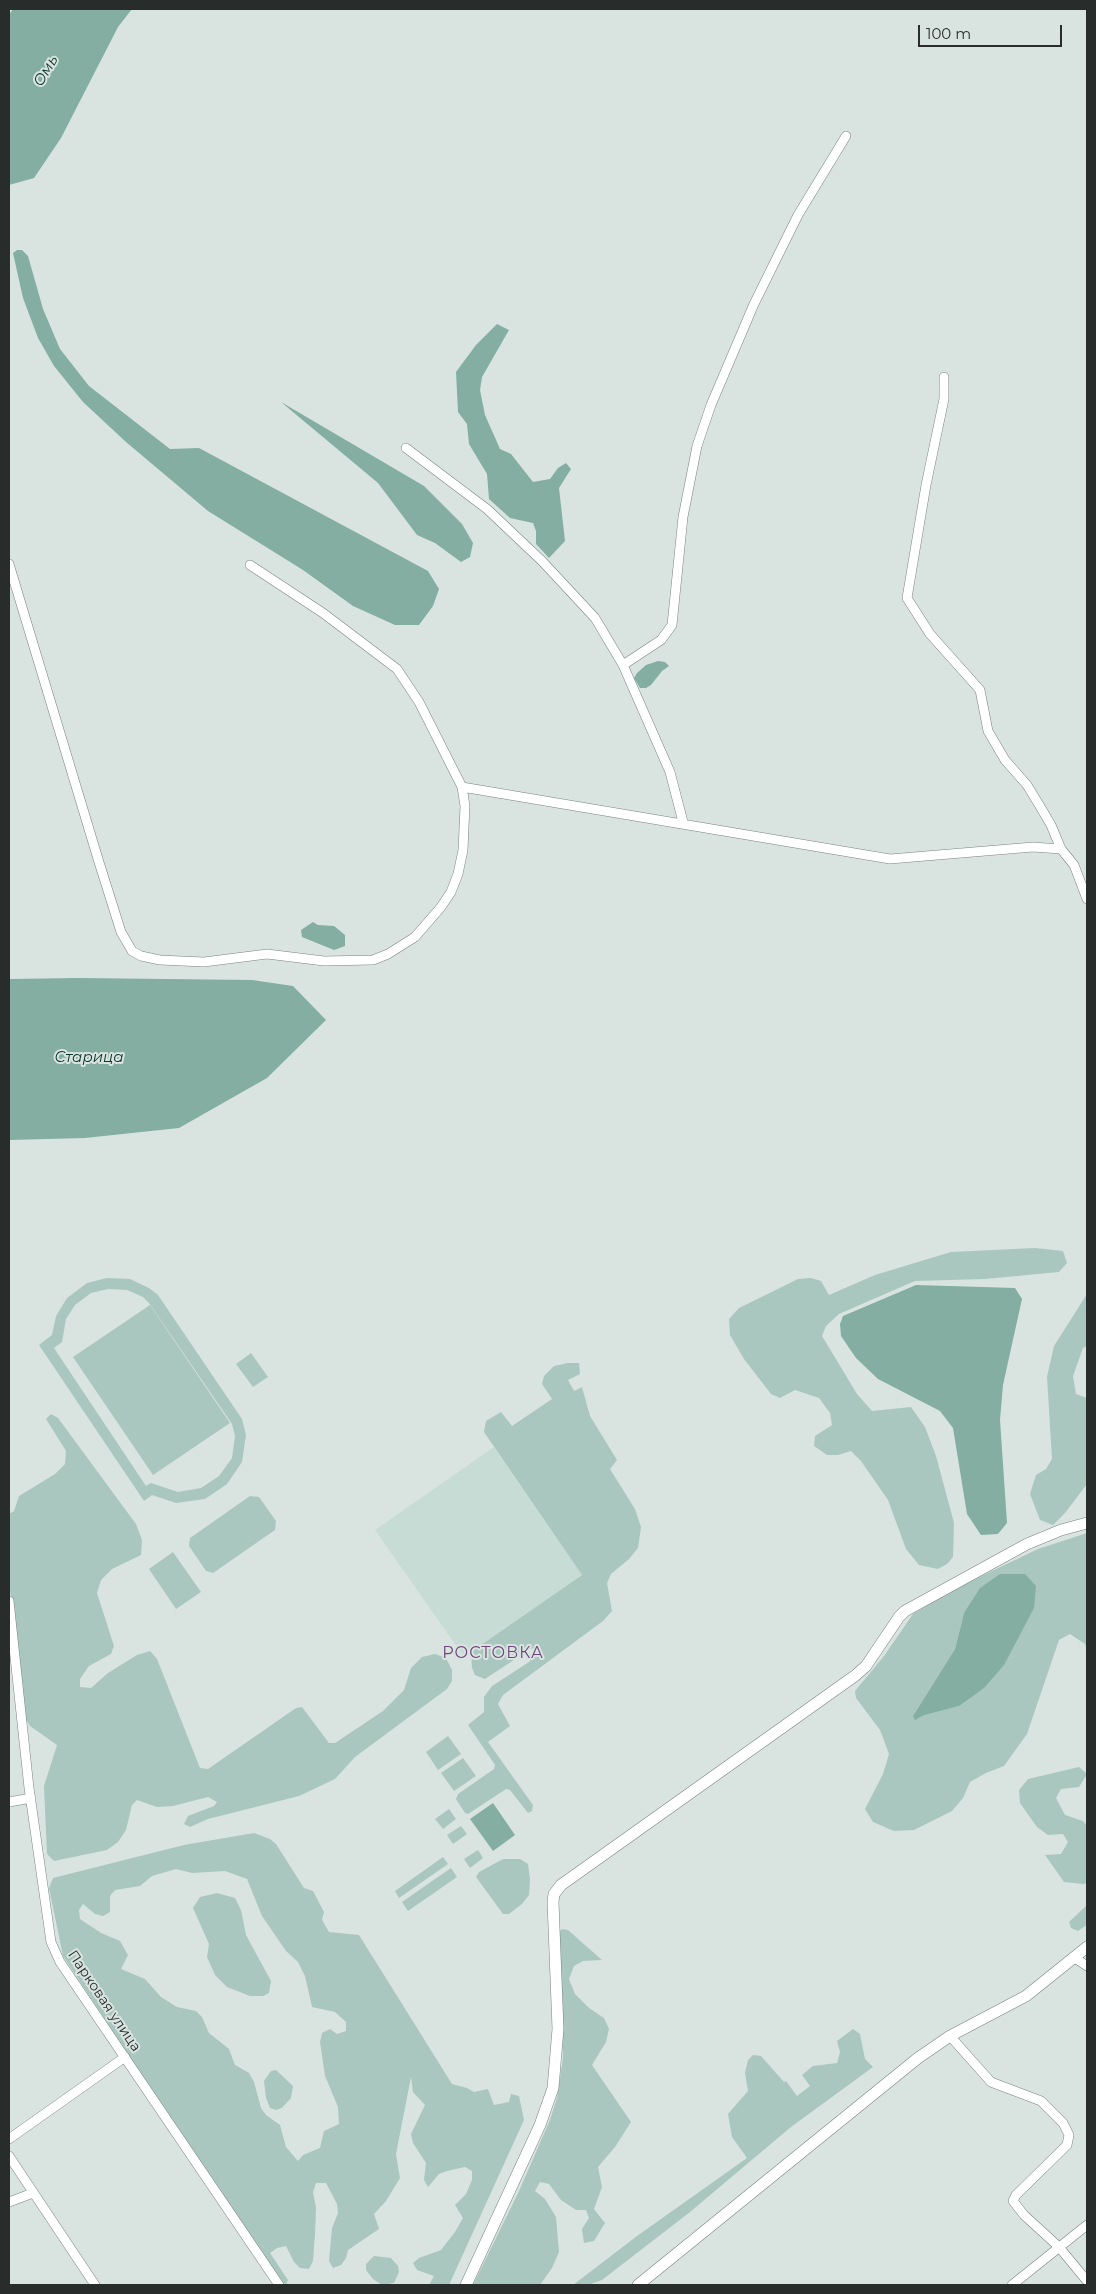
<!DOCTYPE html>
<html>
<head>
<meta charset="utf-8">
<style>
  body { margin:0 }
  #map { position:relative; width:1096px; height:2294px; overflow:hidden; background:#d9e4e0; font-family:Montserrat,sans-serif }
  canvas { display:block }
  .frame { position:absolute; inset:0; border:10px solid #282c2b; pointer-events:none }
  .scale { position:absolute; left:918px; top:25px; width:144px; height:22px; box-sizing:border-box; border:2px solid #282c2b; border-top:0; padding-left:6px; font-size:15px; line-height:18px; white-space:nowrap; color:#282c2b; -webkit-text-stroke:4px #d9e4e0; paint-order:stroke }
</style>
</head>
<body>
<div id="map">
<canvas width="1096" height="2294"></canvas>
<div class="frame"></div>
<div class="scale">100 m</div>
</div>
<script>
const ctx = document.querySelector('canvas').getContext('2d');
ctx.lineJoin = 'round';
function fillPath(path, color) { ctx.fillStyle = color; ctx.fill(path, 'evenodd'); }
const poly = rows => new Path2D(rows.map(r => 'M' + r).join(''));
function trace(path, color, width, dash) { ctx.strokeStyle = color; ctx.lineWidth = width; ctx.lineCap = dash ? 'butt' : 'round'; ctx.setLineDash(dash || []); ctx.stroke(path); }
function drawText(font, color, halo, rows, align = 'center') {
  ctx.font = font + ' Montserrat,sans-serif'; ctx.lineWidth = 4; ctx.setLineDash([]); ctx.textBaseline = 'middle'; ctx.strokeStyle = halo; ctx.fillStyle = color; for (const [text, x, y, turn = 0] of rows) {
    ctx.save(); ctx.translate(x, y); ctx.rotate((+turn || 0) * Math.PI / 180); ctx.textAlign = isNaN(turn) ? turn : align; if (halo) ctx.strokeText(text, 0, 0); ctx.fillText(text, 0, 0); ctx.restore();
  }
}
const built = poly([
  [494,1447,582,1575,464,1657,375,1530]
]);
const green = poly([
  [1035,1248,1063,1251,1067,1263,1059,1272,985,1279,915,1281,839,1314,826,1326,822,1336,857,1394,872,1411,911,1407,925,1427,936,1456,954,1523,953,1557,947,1564,938,1569,919,1565,906,1549,888,1500,861,1461,851,1451,838,1455,827,1455,814,1446,815,1436,832,1425,830,1413,819,1398,795,1390,780,1398,771,1394,744,1359,730,1335,729,1319,739,1308,798,1279,811,1278,821,1281,829,1295,875,1275,951,1252],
  [107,1278,130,1279,149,1288,158,1295,242,1419,246,1435,242,1462,227,1484,205,1499,176,1503,152,1495,144,1501,39,1345,52,1335,56,1316,67,1298,87,1283],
  [108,1289,127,1290,143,1297,149,1303,232,1424,235,1436,232,1458,219,1476,201,1488,178,1492,151,1483,146,1486,54,1348,62,1342,66,1319,75,1305,91,1293],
  [1087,1294,1087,1346,1083,1348,1073,1376,1076,1394,1087,1398,1087,1484,1065,1513,1053,1525,1040,1520,1030,1494,1036,1475,1046,1469,1052,1459,1047,1377,1054,1346],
  [150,1305,230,1423,153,1475,73,1357],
  [251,1353,268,1377,253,1387,236,1364],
  [568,1363,579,1363,580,1374,568,1380,574,1391,582,1387,590,1416,617,1460,610,1469,635,1509,641,1527,638,1548,629,1559,611,1574,607,1583,612,1611,603,1621,503,1695,498,1704,510,1726,488,1742,533,1805,532,1811,528,1813,510,1790,506,1789,468,1814,465,1813,456,1799,458,1794,494,1769,495,1765,468,1725,484,1712,484,1697,492,1686,529,1662,537,1652,532,1648,485,1679,475,1675,472,1668,471,1652,582,1575,484,1432,486,1421,501,1412,512,1426,552,1399,542,1384,544,1376,554,1366],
  [51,1414,58,1418,136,1524,142,1540,141,1555,112,1569,101,1580,97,1593,114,1646,111,1654,89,1666,80,1679,80,1687,91,1688,108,1673,137,1655,150,1651,157,1659,200,1768,208,1769,296,1708,302,1707,329,1743,335,1743,383,1711,404,1690,411,1668,422,1657,435,1654,446,1658,452,1670,452,1681,447,1689,355,1757,335,1779,299,1796,208,1819,190,1827,184,1824,188,1816,214,1806,217,1802,208,1797,173,1806,157,1807,137,1800,132,1805,126,1830,118,1842,107,1850,54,1861,47,1854,44,1786,57,1745,30,1726,23,1715,9,1580,9,1514,14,1511,19,1496,55,1474,65,1464,66,1451,46,1419],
  [250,1496,259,1497,276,1521,275,1530,213,1573,206,1571,189,1546,190,1538],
  [1087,1533,1087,1649,1085,1644,1070,1634,1059,1640,1027,1734,1004,1766,986,1773,970,1782,963,1798,952,1811,914,1830,894,1831,873,1822,865,1809,883,1774,889,1754,880,1730,856,1698,855,1691,884,1656,913,1614,954,1589,1038,1549],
  [964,1613,959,1706,913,1716,955,1649],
  [173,1552,201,1592,176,1609,149,1569],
  [448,1736,461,1754,438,1770,426,1752],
  [463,1758,476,1776,454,1791,441,1773],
  [1079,1767,1087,1774,1079,1787,1061,1789,1056,1798,1065,1815,1083,1821,1087,1826,1087,1883,1084,1884,1064,1882,1045,1855,1061,1854,1068,1842,1063,1834,1048,1835,1037,1827,1020,1803,1019,1790,1028,1779],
  [449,1809,456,1819,443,1829,435,1819],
  [461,1826,467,1834,453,1844,447,1835],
  [254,1833,270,1839,276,1844,304,1888,313,1891,324,1912,322,1920,329,1932,359,1935,452,2084,467,2088,474,2092,488,2089,494,2105,509,2102,511,2094,519,2096,524,2120,449,2285,429,2285,434,2276,417,2270,413,2263,419,2258,441,2250,455,2232,463,2218,455,2205,466,2194,472,2180,472,2171,465,2167,447,2171,439,2174,428,2187,424,2180,426,2163,413,2143,411,2134,425,2105,413,2092,411,2077,396,2154,400,2178,386,2201,374,2214,379,2229,348,2250,346,2258,341,2265,333,2268,329,2261,332,2228,338,2213,337,2204,326,2183,316,2183,313,2192,316,2208,315,2234,313,2261,309,2269,300,2268,294,2262,286,2246,277,2248,270,2253,288,2280,286,2285,284,2285,277,2280,63,1956,49,1888,53,1878,184,1845],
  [176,1869,192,1873,225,1871,247,1879,262,1916,286,1951,298,1962,305,1976,312,2007,335,2012,346,2022,346,2031,337,2034,330,2029,322,2033,320,2042,325,2076,338,2107,339,2124,324,2131,320,2148,303,2155,298,2161,286,2147,280,2125,266,2115,261,2108,254,2082,249,2073,235,2065,229,2049,209,2033,202,2017,196,2011,177,2007,161,1997,145,1979,121,1969,128,1955,120,1941,101,1933,80,1919,79,1910,83,1904,95,1914,103,1916,110,1912,110,1896,115,1890,140,1886,152,1876],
  [478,1850,483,1858,470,1868,464,1859],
  [443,1857,448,1864,399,1898,395,1891],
  [503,1859,520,1859,528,1864,530,1879,529,1895,522,1904,509,1914,503,1914,476,1877,479,1872],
  [451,1868,457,1877,408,1911,402,1902],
  [217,1893,235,1898,241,1910,246,1935,271,1981,269,1993,263,1996,250,1996,227,1987,215,1975,207,1957,209,1944,193,1908,200,1897],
  [1087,1905,1087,1925,1078,1931,1071,1928,1069,1922],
  [562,1929,568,1930,602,1960,583,1961,574,1966,569,1979,575,1994,589,2008,604,2018,609,2029,606,2042,592,2065,631,2122,615,2147,598,2167,602,2187,594,2209,605,2223,594,2241,584,2243,582,2229,589,2218,586,2210,576,2210,561,2200,549,2184,540,2182,535,2191,545,2199,556,2217,559,2252,552,2268,540,2285,473,2285,519,2191,550,2120,557,2098,563,2058,559,1932],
  [853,2029,860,2034,865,2059,873,2067,791,2127,690,2212,602,2280,588,2285,573,2285,637,2236,747,2158,732,2137,728,2114,748,2091,745,2073,748,2060,753,2055,761,2056,784,2082,786,2081,797,2096,810,2086,802,2075,813,2066,837,2063,840,2052,837,2041],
  [276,2070,293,2086,291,2098,282,2108,276,2110,270,2108,266,2098,264,2081,271,2071],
  [374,2256,391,2258,398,2266,399,2272,394,2283,382,2285,373,2279,366,2270,366,2264]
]);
const water = poly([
  [13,9,132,9,118,27,61,138,34,178,9,185,9,15],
  [17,250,22,250,28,256,43,309,60,349,89,386,170,449,199,448,428,571,439,589,433,606,419,625,395,625,353,606,303,570,208,511,126,442,83,402,54,366,38,338,23,298,13,253],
  [497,324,509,330,482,377,480,390,485,415,500,449,511,454,533,482,550,479,558,468,566,463,571,469,559,488,565,541,549,558,536,544,536,531,533,523,510,518,489,499,487,474,469,444,467,424,458,412,456,372,476,345],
  [281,402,424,486,462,524,473,543,470,557,461,562,435,543,417,535,378,483],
  [658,661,665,662,669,666,662,671,651,685,646,688,640,688,634,678,637,673,646,665],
  [313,922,318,925,334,926,345,935,345,946,334,950,302,937,301,930],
  [78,978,252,980,293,986,326,1020,267,1078,179,1128,85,1138,9,1140,9,979],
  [916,1285,1015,1288,1022,1299,1003,1385,1000,1420,1007,1523,998,1534,981,1535,967,1514,953,1428,940,1411,878,1379,856,1358,841,1336,840,1324,843,1316],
  [1000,1574,1025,1574,1036,1586,1034,1608,1004,1665,984,1688,959,1706,924,1715,915,1720,913,1716,955,1649,964,1613,980,1588],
  [493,1803,515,1835,493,1851,470,1819]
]);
const minor = poly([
  [944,377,944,399,926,485,907,598,930,634,980,690,988,731,1005,760,1027,785,1041,808,1051,825,1061,849],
  [406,448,487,509,542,561,595,618,623,665,670,772,683,822],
  [9,564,98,859,121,932,132,951,141,956,160,960,204,962,267,954,324,961,373,960,388,954,415,937,441,907,451,892,458,874,463,850,465,806,462,787,419,702,397,669,323,613,250,565],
  [623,665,661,640,672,625,683,517,697,446,711,405,754,304,798,215,846,136],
  [462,787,890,859,1033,847,1061,849,1074,865,1087,899],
  [9,1601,29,1788,51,1942,60,1962,279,2285],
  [9,1802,31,1798],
  [1075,1958,1087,1966],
  [950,2036,991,2082,1041,2101,1063,2123,1069,2135,1067,2145,1016,2195,1013,2201,1024,2215,1059,2247,1087,2281],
  [9,2139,125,2057],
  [9,2156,95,2285],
  [9,2202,33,2193],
  [1012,2285,1087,2225]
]);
const tertiary = poly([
  [466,2285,540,2125,553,2088,558,2029,553,1902,554,1894,561,1885,856,1675,866,1666,899,1617,905,1611,1027,1544,1061,1530,1087,1523],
  [638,2285,918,2058,950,2036,1026,1996,1087,1947]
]);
const streetNames = [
  ["Парковая улица",104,2001,56]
];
const waterNames = [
  ["Омь",46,71,-59],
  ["Старица",89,1058]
];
const quarterNames = [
  ["РОСТОВКА",493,1653]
];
fillPath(built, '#c7dcd5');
fillPath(green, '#a9c7be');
fillPath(water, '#83aea1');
trace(minor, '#798380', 10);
trace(tertiary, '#798380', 12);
trace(minor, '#fff', 9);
trace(tertiary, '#fff', 11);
drawText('14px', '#282c2b', '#d9e4e0', streetNames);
drawText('italic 15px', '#0c352c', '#d9e4e0', waterNames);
ctx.letterSpacing = '1px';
drawText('16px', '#6f447a', '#d9e4e0', quarterNames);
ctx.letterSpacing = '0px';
</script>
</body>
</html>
